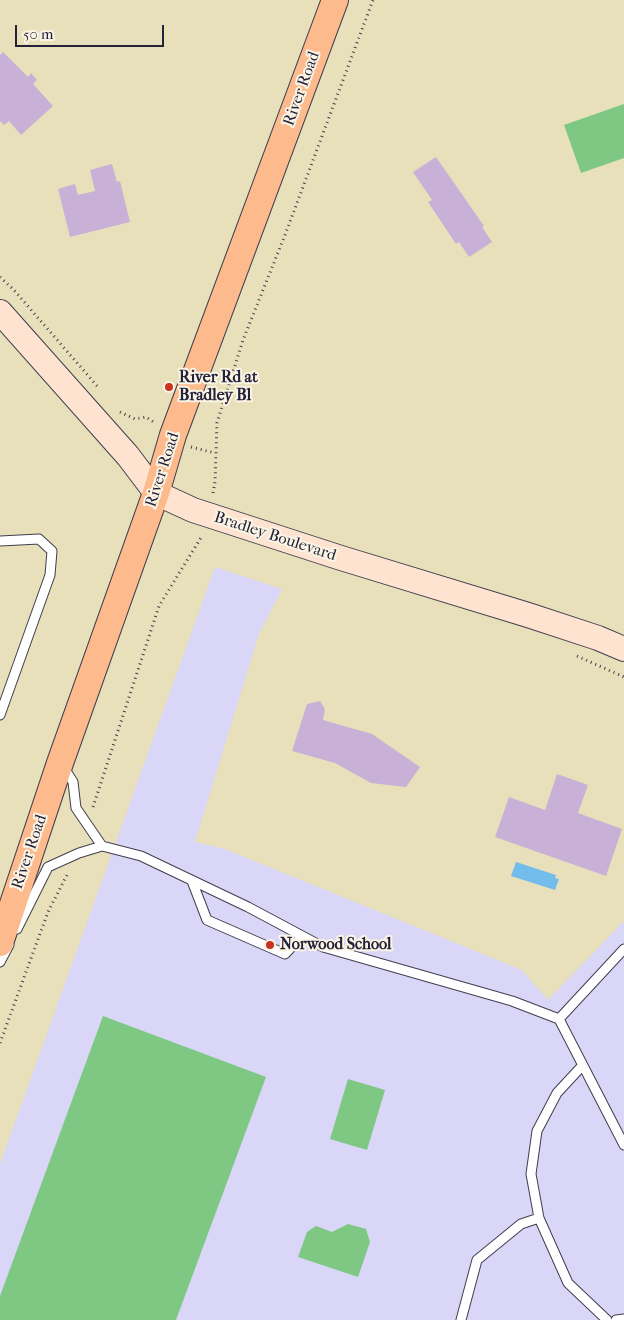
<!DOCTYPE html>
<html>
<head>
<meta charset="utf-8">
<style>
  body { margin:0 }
  #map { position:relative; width:624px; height:1320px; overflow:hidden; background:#e8e0ba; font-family:"IM FELL French Canon",serif }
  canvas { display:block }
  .scale { position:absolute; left:15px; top:25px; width:149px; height:22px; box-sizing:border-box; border:2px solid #22223b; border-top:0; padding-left:6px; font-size:15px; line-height:18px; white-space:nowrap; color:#22223b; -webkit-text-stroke:4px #fcf5e5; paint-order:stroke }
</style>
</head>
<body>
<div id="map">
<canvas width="624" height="1320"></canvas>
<div class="scale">50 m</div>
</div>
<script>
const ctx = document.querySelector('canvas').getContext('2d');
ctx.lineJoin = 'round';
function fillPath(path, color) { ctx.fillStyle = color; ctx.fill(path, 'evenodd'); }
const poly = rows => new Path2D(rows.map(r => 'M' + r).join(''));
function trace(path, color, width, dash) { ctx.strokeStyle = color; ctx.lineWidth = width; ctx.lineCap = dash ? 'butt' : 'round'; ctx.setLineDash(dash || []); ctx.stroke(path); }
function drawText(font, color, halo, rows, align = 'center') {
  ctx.font = font + ' "IM FELL French Canon",serif'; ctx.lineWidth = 4; ctx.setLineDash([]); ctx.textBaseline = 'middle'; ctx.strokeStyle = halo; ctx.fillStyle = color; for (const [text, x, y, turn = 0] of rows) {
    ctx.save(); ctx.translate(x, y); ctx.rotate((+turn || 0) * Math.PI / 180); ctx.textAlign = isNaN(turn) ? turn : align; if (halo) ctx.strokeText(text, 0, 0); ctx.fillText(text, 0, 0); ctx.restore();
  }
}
const built = poly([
  [215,567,282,589,259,634,195,842,225,849,522,970,548,1000,624,921,624,1320,0,1320,0,1164]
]);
const green = poly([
  [624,104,624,158,581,173,564,125],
  [103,1016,266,1077,176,1320,0,1320,0,1296],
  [348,1079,385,1090,367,1150,330,1139],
  [348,1224,366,1229,370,1242,358,1277,298,1257,307,1232,316,1226,332,1232]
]);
const water = poly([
  [516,862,556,875,555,878,559,879,555,890,511,876]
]);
const building = poly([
  [3,52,28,77,31,73,37,80,33,84,53,106,21,135,9,121,4,125,0,121,0,55],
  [436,157,484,226,482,227,492,242,469,257,459,242,456,244,428,202,432,200,413,172],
  [112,164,117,182,120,181,130,222,70,237,58,189,75,184,78,195,95,191,90,170],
  [320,701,325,709,323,720,372,734,420,767,406,787,371,783,335,763,292,751,307,704],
  [557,774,588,785,578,813,622,829,606,876,495,837,509,797,545,810]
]);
const path = poly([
  [0,277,13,289,98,387],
  [120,412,135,419,146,417,155,423],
  [191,447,215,453],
  [213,493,215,482,217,423,243,340,285,235,373,0],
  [577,656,624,677],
  [93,807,159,606,202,536],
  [0,1043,48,912,68,873]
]);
const service = poly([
  [0,541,39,539,52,551,50,575,0,715],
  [64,768,73,782,76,808,102,846],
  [192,881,207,920,285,954,302,936],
  [17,929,48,867,79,853,102,846,141,856,248,907,323,947,512,1001,559,1019,624,1145],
  [0,962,9,945],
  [559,1019,624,949],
  [539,1218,531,1174,537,1131,557,1093,582,1066],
  [461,1320,477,1260,521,1224,539,1218,568,1283,607,1320],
  [616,1320,624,1319]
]);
const secondary = poly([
  [0,312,128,456,156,493,193,510,341,558,528,615,598,638,624,649]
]);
const primary = poly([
  [0,943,60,763,156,493,173,435,335,0]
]);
const markers = [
  [169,387,5,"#c8321e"],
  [270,945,5,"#c8321e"]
];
const streetNames = [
  ["River Road",302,89,-70],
  ["River Road",163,470,-72],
  ["Bradley Boulevard",275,537,18],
  ["River Road",30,852,-71]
];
const poiNames = [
  ["River Rd at",179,378],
  ["Bradley Bl",179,396],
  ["Norwood School",280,945]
];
fillPath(built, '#dad6f7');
fillPath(green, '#7ec884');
fillPath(water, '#73bdec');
fillPath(building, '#c9b0d7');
trace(service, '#403e4e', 11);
trace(secondary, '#403e4e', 26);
trace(primary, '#403e4e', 28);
trace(path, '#403e4e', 3, [1, 4]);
trace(service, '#fff', 9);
trace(secondary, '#fee3d1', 24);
trace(primary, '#fcba8d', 26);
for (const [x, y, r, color] of markers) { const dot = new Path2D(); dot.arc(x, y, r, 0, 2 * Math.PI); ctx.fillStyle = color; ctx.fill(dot); trace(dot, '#fcf5e5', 2); }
drawText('16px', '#22223b', '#fcf5e5', streetNames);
drawText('bold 16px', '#22223b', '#fcf5e5', poiNames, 'left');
</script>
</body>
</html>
